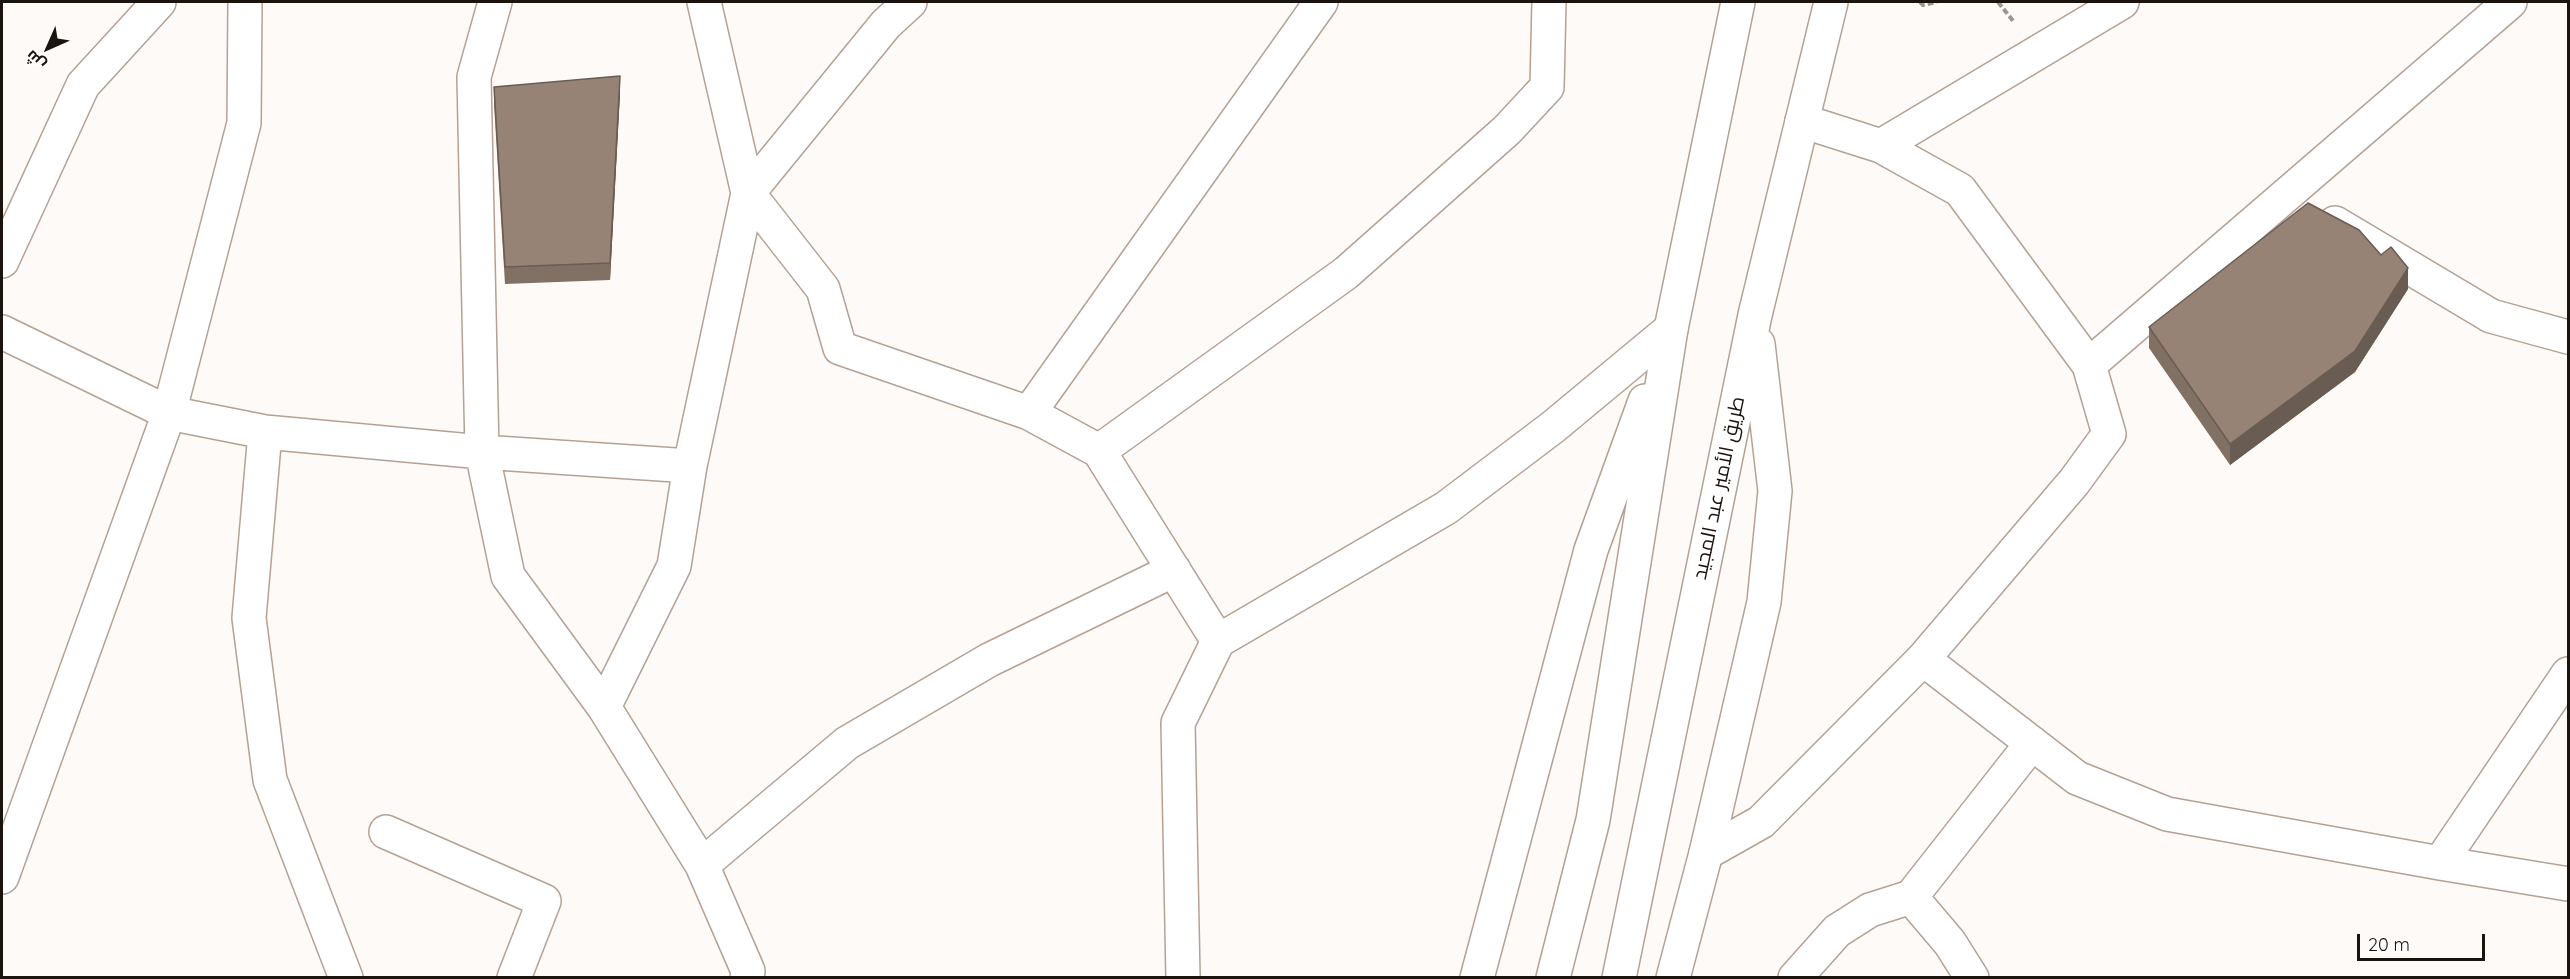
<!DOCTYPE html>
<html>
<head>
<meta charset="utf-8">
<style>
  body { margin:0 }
  #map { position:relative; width:2570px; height:979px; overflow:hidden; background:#fefaf7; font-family:Quicksand,Cairo,sans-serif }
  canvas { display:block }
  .frame { position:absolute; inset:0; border:3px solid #1a130e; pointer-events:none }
  .north { position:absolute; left:18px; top:18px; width:60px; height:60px; -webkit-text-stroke:4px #fff; paint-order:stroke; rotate:225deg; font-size:16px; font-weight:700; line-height:24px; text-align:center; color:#1a130e }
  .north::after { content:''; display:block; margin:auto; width:21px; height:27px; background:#1a130e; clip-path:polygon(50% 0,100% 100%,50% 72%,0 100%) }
  .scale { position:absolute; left:2357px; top:934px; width:128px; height:27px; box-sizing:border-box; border:3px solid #1a130e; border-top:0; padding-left:8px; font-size:18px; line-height:21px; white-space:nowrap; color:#1a130e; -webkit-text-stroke:4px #fff; paint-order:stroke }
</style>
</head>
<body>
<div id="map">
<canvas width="2570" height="979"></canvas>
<div class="frame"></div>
<div class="north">ش</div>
<div class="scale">20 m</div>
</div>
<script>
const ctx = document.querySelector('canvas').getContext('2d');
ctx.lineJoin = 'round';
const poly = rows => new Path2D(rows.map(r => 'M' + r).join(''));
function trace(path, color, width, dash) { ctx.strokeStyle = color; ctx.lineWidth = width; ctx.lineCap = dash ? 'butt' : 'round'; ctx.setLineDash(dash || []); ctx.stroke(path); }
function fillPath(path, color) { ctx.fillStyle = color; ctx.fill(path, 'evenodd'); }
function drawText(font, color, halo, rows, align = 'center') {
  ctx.font = font + ' Quicksand,Cairo,sans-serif'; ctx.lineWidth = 4.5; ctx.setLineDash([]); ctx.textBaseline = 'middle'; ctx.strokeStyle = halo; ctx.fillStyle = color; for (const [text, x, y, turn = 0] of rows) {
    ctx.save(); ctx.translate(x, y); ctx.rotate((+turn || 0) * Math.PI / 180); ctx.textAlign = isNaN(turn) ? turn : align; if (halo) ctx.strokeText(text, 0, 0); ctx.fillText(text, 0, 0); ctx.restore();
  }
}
const path = poly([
  [1920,2,1923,5,1937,2],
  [1998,2,2014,22]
]);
const street = poly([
  [495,2,474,77,482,452,508,576,604,707,702,865,748,971,747,978],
  [704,2,748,193,823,289,840,348,1029,413,1099,451,1218,641],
  [1881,146,2122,2],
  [2335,223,2491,316,2568,337],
  [2,261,83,85,159,2],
  [2,332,169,413,265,432,482,452,690,466],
  [2089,365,2510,2],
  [1029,413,1321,2],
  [265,432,249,618,270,780,346,978],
  [1099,451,1346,273,1507,130,1547,87,1549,2],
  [1923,659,2077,778,2167,814,2440,863,2568,884],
  [604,707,674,566,690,466,748,193,886,24,910,2],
  [386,832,544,901,514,978],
  [1706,853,1761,822,1923,659,2074,482,2109,434,2089,365,1960,190,1881,146,1802,121],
  [2440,863,2568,674],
  [702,865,847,743,989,660,1174,570],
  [2,877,169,413,244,123,245,2],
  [1911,897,2032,743],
  [1183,978,1178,723,1218,641,1446,508,1553,427,1671,329],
  [1795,978,1837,931,1870,910,1911,897,1950,943,1972,978]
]);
const secondary = poly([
  [1477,978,1591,550,1645,401],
  [1553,978,1593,820,1671,329,1738,2],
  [1619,978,1755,315,1831,2],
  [1673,978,1706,853,1764,602,1775,491,1758,344]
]);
const wall = poly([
  [494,87,620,93,610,280,505,284,494,104],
  [2408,289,2355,372,2230,465,2149,348,2149,327]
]);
const shadedWall = poly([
  [620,76,620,93,610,280,610,263],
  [2408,268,2408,289,2355,372,2230,465,2230,444]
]);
const building = poly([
  [620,76,610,263,505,267,494,87,620,76],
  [2308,203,2359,230,2381,255,2391,247,2408,268,2355,351,2230,444,2149,327,2308,203]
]);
const streetNames = [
  ["طريق الأمير عبد المجيد",1719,488,-78]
];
trace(street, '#b5a193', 36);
trace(secondary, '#b5a193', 36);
trace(path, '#9b9692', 4, [6, 3]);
trace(street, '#fff', 33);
trace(secondary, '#fff', 33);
fillPath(wall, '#817165');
fillPath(shadedWall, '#695c53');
fillPath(building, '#968376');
trace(building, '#695c53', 1.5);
drawText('20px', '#1a130e', '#fff', streetNames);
</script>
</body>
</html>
